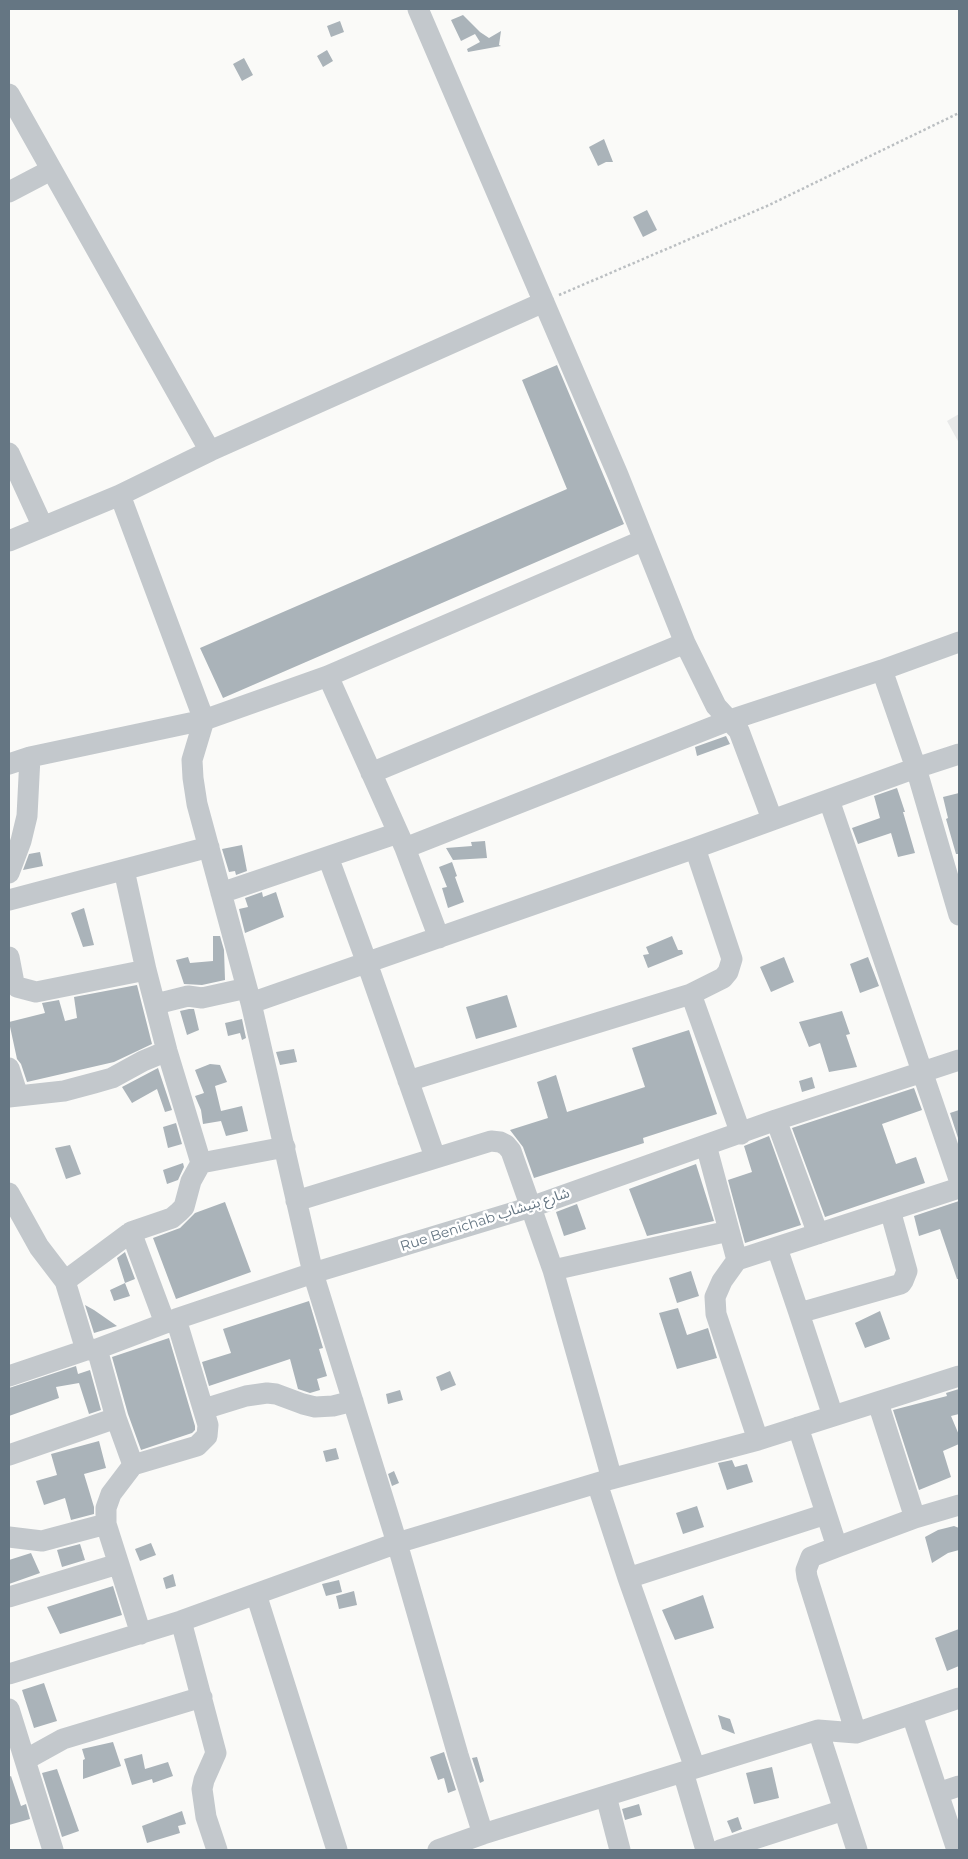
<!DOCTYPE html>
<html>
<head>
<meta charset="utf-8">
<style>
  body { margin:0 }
  #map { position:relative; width:968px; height:1859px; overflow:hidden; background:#fafaf8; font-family:Montserrat,sans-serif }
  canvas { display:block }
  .frame { position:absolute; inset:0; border:10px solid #657683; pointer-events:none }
</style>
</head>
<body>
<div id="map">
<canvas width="968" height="1859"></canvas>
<div class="frame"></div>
</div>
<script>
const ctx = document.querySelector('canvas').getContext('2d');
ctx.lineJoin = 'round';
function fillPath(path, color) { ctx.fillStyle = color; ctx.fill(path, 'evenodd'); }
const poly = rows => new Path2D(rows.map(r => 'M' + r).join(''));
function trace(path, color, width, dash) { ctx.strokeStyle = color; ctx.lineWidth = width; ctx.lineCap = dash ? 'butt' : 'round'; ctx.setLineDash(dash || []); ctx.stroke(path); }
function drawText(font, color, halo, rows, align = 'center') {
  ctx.font = font + ' Montserrat,"Noto Sans Arabic",sans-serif'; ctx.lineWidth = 5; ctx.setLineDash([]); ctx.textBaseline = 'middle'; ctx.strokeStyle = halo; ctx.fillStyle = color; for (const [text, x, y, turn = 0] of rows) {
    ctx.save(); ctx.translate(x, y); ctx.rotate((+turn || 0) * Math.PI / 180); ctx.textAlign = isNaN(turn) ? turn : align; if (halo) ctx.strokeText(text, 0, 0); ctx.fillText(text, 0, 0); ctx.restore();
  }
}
const built = poly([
  [959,414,959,443,947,421]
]);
const building = poly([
  [463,15,480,32,489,38,501,31,499,45,501,46,468,52,467,49,480,42,475,34,461,41,451,20],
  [340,21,344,32,331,37,327,26],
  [327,50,333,61,323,67,317,56],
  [244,58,253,75,242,81,233,64],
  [604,139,613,162,606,162,598,166,589,147],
  [647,210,657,230,643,237,633,217],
  [557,365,624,524,223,698,200,648,567,489,522,380],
  [726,736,730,744,697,756,695,747],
  [897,788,905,812,903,812,915,853,898,857,891,833,858,844,852,828,880,818,874,796],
  [959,793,959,854,956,854,946,819,948,818,943,797],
  [485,841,487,858,453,860,446,848,472,846,471,842],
  [242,845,247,871,236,875,235,871,229,872,222,849],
  [40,852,43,866,23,870,29,854],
  [452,862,457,876,455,877,464,902,448,908,442,888,447,887,439,867],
  [262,892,263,897,276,892,284,917,245,933,239,909,248,907,245,898],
  [84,908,94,945,83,947,71,913],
  [213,936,220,936,224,950,225,980,202,985,184,984,176,960,188,957,190,963,213,961],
  [672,936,678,950,682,950,683,954,648,968,643,955,649,954,646,947],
  [784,957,794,982,771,992,760,967],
  [868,957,879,986,860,993,850,964],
  [137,985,152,1044,114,1062,27,1082,21,1064,17,1059,9,1022,45,1013,42,1003,59,1000,65,1021,77,1018,74,997],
  [507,995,517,1027,476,1039,466,1007],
  [189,1009,194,1009,199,1030,187,1035,180,1011],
  [842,1011,850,1034,846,1035,857,1067,829,1072,820,1043,809,1047,799,1022],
  [242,1019,246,1038,242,1040,240,1033,228,1036,225,1023],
  [689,1030,717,1114,643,1138,644,1143,534,1178,523,1147,510,1130,548,1118,537,1082,556,1075,567,1112,645,1087,632,1048],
  [294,1049,297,1062,280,1065,276,1052],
  [210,1064,220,1065,227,1082,215,1086,221,1111,242,1106,248,1131,226,1136,221,1121,203,1124,201,1110,195,1096,204,1093,195,1070],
  [158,1068,172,1110,165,1112,157,1089,132,1103,122,1087],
  [812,1077,815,1088,802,1092,799,1081],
  [914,1088,922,1110,882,1124,896,1164,916,1157,925,1183,825,1217,792,1128],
  [959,1110,959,1141,950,1113],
  [176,1123,182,1144,168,1148,163,1127],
  [769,1136,801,1225,745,1243,728,1180,752,1172,744,1146],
  [70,1145,81,1174,66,1179,55,1148],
  [183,1163,184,1167,178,1180,167,1184,163,1170],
  [696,1164,714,1221,647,1236,629,1189],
  [959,1201,959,1279,957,1279,940,1229,919,1236,914,1216],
  [225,1202,251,1272,176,1299,153,1238,180,1228,195,1213],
  [577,1204,586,1229,564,1236,556,1212],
  [125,1252,135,1279,125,1283,117,1258],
  [691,1271,699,1296,677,1303,669,1278],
  [125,1283,130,1296,114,1301,110,1290],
  [309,1301,323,1348,319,1349,327,1376,317,1379,320,1390,310,1393,298,1389,290,1359,209,1386,202,1362,231,1353,223,1329],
  [85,1305,94,1310,117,1326,94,1333],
  [678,1308,687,1335,708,1328,717,1358,677,1369,659,1313],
  [880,1311,890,1339,865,1348,855,1323],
  [169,1338,195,1426,195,1430,192,1433,141,1450,128,1414,112,1357],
  [76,1366,78,1374,90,1370,101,1410,89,1414,79,1383,56,1387,59,1398,9,1416,9,1388],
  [450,1371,456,1385,441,1391,436,1377],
  [959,1389,959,1414,951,1416,959,1435,959,1444,943,1451,951,1477,919,1490,893,1410,947,1396,946,1393],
  [400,1390,403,1400,388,1404,386,1394],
  [99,1441,106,1468,84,1474,94,1507,94,1514,71,1520,65,1498,44,1505,36,1481,57,1475,51,1454],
  [336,1448,339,1459,326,1462,323,1451],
  [732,1460,735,1467,747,1464,753,1482,727,1490,718,1463],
  [394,1471,399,1483,392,1486,388,1474],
  [697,1506,704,1527,683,1534,676,1513],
  [954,1526,959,1528,959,1550,948,1553,932,1563,925,1537,938,1530],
  [151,1543,156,1555,140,1561,135,1549],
  [80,1544,85,1560,62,1567,57,1550],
  [31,1553,40,1573,9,1584,9,1560],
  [173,1574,176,1586,166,1589,163,1578],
  [339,1580,342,1592,326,1596,322,1584],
  [113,1586,122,1615,60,1634,47,1607],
  [354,1591,357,1605,339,1609,336,1596],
  [703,1595,714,1628,675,1640,662,1610],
  [959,1629,959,1666,947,1671,935,1638],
  [44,1683,57,1721,34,1728,22,1690],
  [718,1715,730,1719,735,1734,722,1729],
  [113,1742,121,1766,83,1779,83,1760,85,1759,82,1749],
  [444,1752,456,1790,448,1793,444,1778,438,1780,430,1757],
  [142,1754,145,1769,168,1762,173,1776,153,1783,152,1779,132,1785,124,1759],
  [477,1757,484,1781,480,1783,472,1758],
  [772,1767,779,1798,754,1804,746,1773],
  [57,1769,79,1831,62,1837,42,1773],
  [11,1776,21,1806,26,1804,30,1819,9,1825,9,1777],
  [639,1804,642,1815,625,1820,622,1809],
  [182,1811,186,1824,178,1826,180,1833,147,1843,142,1826],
  [738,1817,742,1829,732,1833,727,1821]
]);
const path = poly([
  [559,295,767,206,959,113]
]);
const minor = poly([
  [418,9,618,475,685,643,716,706,739,731,772,819],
  [9,94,210,451],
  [9,192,51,170],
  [9,453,43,527],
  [120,495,204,720,192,760,193,778,197,804,251,1003,313,1273,397,1543,458,1755,483,1834],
  [9,541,120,495,210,451,544,302],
  [882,670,916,768,959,915],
  [9,764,30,757,204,720,328,676],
  [371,773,685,643],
  [829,800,959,1179],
  [405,848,730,720,882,670,959,642],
  [328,857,367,963,435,1157],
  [124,870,146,970,167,1051,201,1163,285,1147],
  [9,873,21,841,27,816,30,757],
  [221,893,398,833],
  [9,900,209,847],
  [439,938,405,848,328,676,644,540],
  [9,957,14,983,9,984],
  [14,983,17,987,36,992,146,970],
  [691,994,741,1134],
  [251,1003,695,848,916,768,959,754],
  [156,1004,188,996,202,998,247,988],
  [9,1068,18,1096],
  [408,1081,691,994,723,978,728,972,732,959,695,848],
  [9,1097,64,1091,94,1083,112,1078,143,1061,167,1051],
  [776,1120,818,1234],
  [706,1145,737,1260,722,1281,715,1297,716,1314,758,1440],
  [9,1193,39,1247,65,1281,86,1350],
  [296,1201,491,1141,500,1142,506,1145,511,1151,553,1270,612,1479],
  [131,1232,172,1218,179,1212,184,1207,191,1181,201,1163],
  [777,1248,799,1313],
  [737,1260,959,1188],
  [553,1270,729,1231],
  [65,1281,131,1232,165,1323],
  [9,1376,86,1350,97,1349,176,1319,313,1273,531,1207,776,1120,959,1060],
  [204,1409,246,1396,267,1393,276,1394,303,1404,315,1407,333,1406,353,1401],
  [833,1416,799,1313,901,1284,903,1281,907,1271,890,1210],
  [116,1418,133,1465],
  [798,1427,837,1547,811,1557,806,1570,807,1577,856,1733],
  [9,1455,116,1418,97,1349],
  [597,1483,628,1578,695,1768],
  [915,1518,959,1505],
  [9,1537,42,1541,106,1524],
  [837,1547,915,1518,878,1403],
  [628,1578,826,1514],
  [256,1594,337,1850],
  [9,1597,118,1564],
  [181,1621,216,1753,204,1780,202,1789,206,1817,217,1850],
  [141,1634,106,1524,106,1508,111,1494,133,1465,197,1446,207,1436,208,1425,176,1319],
  [9,1674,181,1621,397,1543,607,1480,758,1440,959,1376],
  [9,1709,53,1850],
  [912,1715,957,1850],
  [818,1730,857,1850],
  [25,1760,63,1739,202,1697],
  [683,1772,706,1850],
  [938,1793,959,1786],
  [606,1796,620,1850],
  [438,1850,483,1834,818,1730,856,1733,959,1698],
  [720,1850,844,1810]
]);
const streetNames = [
  ["Rue Benichab شارع بنيشاب",485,1220,-18]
];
fillPath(built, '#e8e9e9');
fillPath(building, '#aab3b9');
trace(path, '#bbbfc2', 2.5, [2.5, 2.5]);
trace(minor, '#c3c8cc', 21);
drawText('14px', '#657683', '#fff', streetNames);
</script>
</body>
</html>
